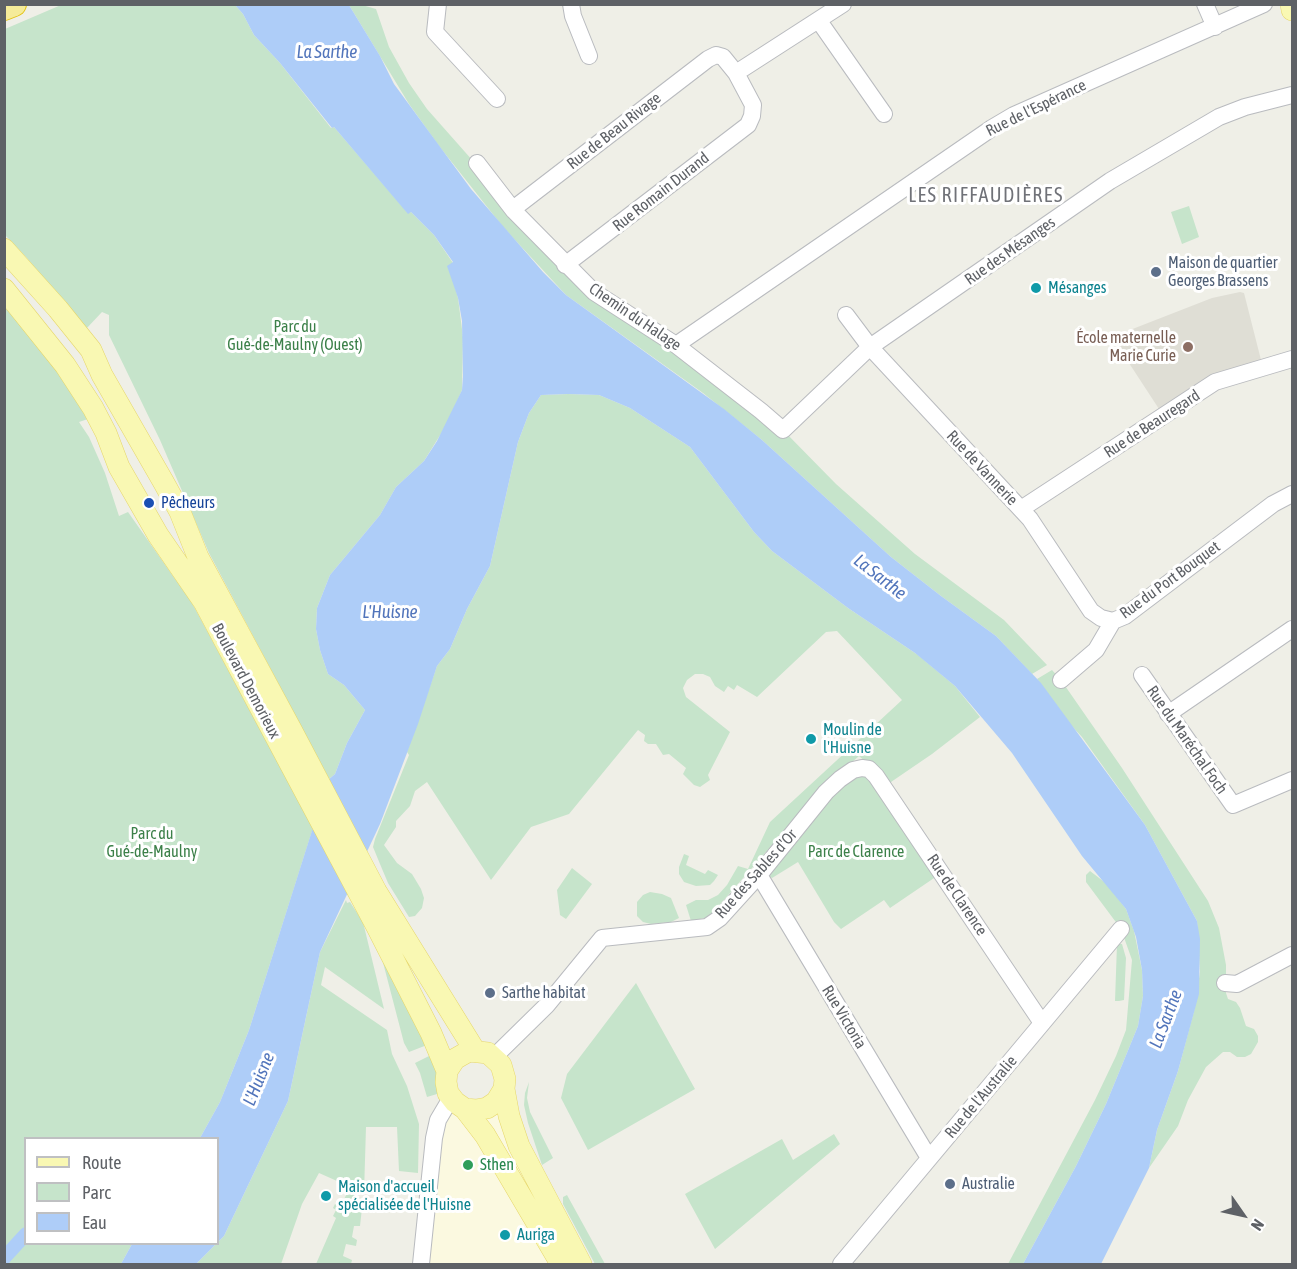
<!DOCTYPE html>
<html>
<head>
<meta charset="utf-8">
<style>
  body { margin:0 }
  #map { position:relative; width:1297px; height:1269px; overflow:hidden; background:#efefe7; font-family:"Asap Condensed",sans-serif }
  canvas { display:block }
  .frame { position:absolute; inset:0; border:6px solid #5e6166; pointer-events:none }
  .legend { position:absolute; left:24px; top:1137px; width:195px; height:108px; box-sizing:border-box; background:#fff; border:2px solid #bfc0c2; margin:0; padding:8px 10px; list-style:none; font-size:18px; color:#5e6166 }
  .legend li { display:flex; align-items:center; gap:12px; height:30px }
  .legend b { width:30px; border:2px solid #bfc0c2 }
  .north { position:absolute; left:1213px; top:1185px; width:60px; height:60px; -webkit-text-stroke:4px #fff; paint-order:stroke; rotate:124deg; font-size:16px; font-weight:700; line-height:24px; text-align:center; color:#5e6166 }
  .north::after { content:''; display:block; margin:auto; width:21px; height:27px; background:#5e6166; clip-path:polygon(50% 0,100% 100%,50% 72%,0 100%) }
</style>
</head>
<body>
<div id="map">
<canvas width="1297" height="1269"></canvas>
<div class="frame"></div>
<ul class="legend">
<li><b style="height:8px;background:#f9f8b3"></b>Route</li>
<li><b style="height:16px;background:#c6e4cb"></b>Parc</li>
<li><b style="height:16px;background:#aecdf8"></b>Eau</li>
</ul>
<div class="north">N</div>
</div>
<script>
const ctx = document.querySelector('canvas').getContext('2d');
ctx.lineJoin = 'round';
function fillPath(path, color) { ctx.fillStyle = color; ctx.fill(path, 'evenodd'); }
const poly = rows => new Path2D(rows.map(r => 'M' + r).join(''));
function trace(path, color, width, dash) { ctx.strokeStyle = color; ctx.lineWidth = width; ctx.lineCap = dash ? 'butt' : 'round'; ctx.setLineDash(dash || []); ctx.stroke(path); }
function drawText(font, color, halo, rows, align = 'center') {
  ctx.font = font + ' "Asap Condensed",sans-serif'; ctx.lineWidth = 6; ctx.setLineDash([]); ctx.textBaseline = 'middle'; ctx.strokeStyle = halo; ctx.fillStyle = color; for (const [text, x, y, turn = 0] of rows) {
    ctx.save(); ctx.translate(x, y); ctx.rotate((+turn || 0) * Math.PI / 180); ctx.textAlign = isNaN(turn) ? turn : align; if (halo) ctx.strokeText(text, 0, 0); ctx.fillText(text, 0, 0); ctx.restore();
  }
}
const commercial = poly([
  [451,1098,496,1102,582,1264,421,1264,434,1138]
]);
const education = poly([
  [1240,292,1244,293,1261,360,1221,372,1198,383,1159,409,1112,337,1212,298]
]);
const green = poly([
  [61,5,235,5,243,14,254,35,280,63,331,128,334,127,408,213,411,212,434,235,453,263,454,283,458,298,463,337,462,390,447,424,424,461,396,487,380,515,330,575,317,608,316,629,320,650,328,674,344,685,365,710,347,743,335,774,329,779,209,553,160,440,109,335,109,315,102,312,86,329,26,257,5,235,5,29],
  [349,5,362,5,376,9,389,47,409,83,427,109,565,265,783,430,836,484,915,554,1004,620,1047,665,1032,674,996,636,941,596,891,557,762,440,703,393,566,295,503,227,439,146,409,104],
  [1189,206,1199,237,1182,244,1171,212],
  [5,299,60,369,88,419,79,422,89,437,105,473,119,516,128,512,192,603,313,828,249,1030,220,1102,200,1138,26,1138,26,1244,132,1244,121,1264,5,1264],
  [568,394,599,395,630,408,690,447,754,532,772,551,848,608,918,655,955,686,980,717,932,754,891,782,888,782,859,756,823,787,709,917,691,921,686,905,696,900,708,900,718,895,727,885,738,866,748,869,770,822,902,700,837,631,826,632,757,697,737,685,734,690,728,686,724,692,715,686,710,677,703,674,695,674,687,680,683,688,686,697,730,732,708,775,710,780,700,787,694,785,683,774,686,768,669,754,663,755,656,744,648,744,644,741,645,735,638,730,569,814,531,827,491,880,427,782,415,791,410,806,396,821,396,827,384,845,397,863,412,874,421,889,424,898,422,908,415,916,409,917,388,883,380,864,373,847,375,839,409,755,407,752,437,666,450,649,467,609,490,566,518,442,529,413,541,395],
  [1052,670,1061,680,1122,768,1208,901,1219,928,1226,965,1226,993,1228,999,1236,1002,1240,1008,1246,1026,1254,1029,1258,1036,1258,1042,1251,1054,1245,1057,1237,1057,1230,1052,1223,1052,1206,1067,1188,1100,1178,1126,1149,1168,1157,1130,1178,1071,1194,1011,1200,972,1197,921,1145,825,1082,737,1069,723,1037,679],
  [854,773,869,776,940,874,890,908,884,900,841,929,834,922,798,862,772,878,769,876,830,794],
  [684,854,689,856,686,865,705,874,708,870,718,875,714,881,710,885,696,886,684,882,679,874,679,867],
  [572,868,592,884,566,919,560,915,557,890],
  [1090,871,1107,884,1126,909,1134,931,1142,970,1143,996,1138,1026,1106,1104,1076,1166,1023,1264,1008,1264,1095,1100,1116,1056,1126,1030,1132,960,1121,929,1086,882,1086,875],
  [650,892,662,894,671,898,679,918,671,922,651,924,643,922,637,916,637,902,643,895],
  [346,900,347,903,350,902,363,922,384,1009,325,967,321,985,387,1030,392,1054,407,1086,419,1124,418,1173,399,1171,397,1127,366,1127,364,1193,319,1173,302,1204,281,1264,196,1264,224,1236,288,1101,320,952],
  [1117,944,1122,944,1126,958,1124,1000,1119,1001,1115,1001],
  [380,951,427,1045,409,1052,404,1043],
  [636,983,695,1089,588,1150,561,1098,567,1074],
  [431,1055,436,1069,439,1085,437,1094,427,1097,420,1073,415,1063],
  [529,1082,527,1098,530,1112,553,1158,542,1165,528,1123,524,1105,525,1093],
  [834,1134,840,1144,715,1249,685,1194,782,1139,793,1160],
  [348,1192,363,1199,360,1226,354,1226,352,1237,357,1240,356,1246,346,1244,343,1256,352,1260,351,1264,316,1264,336,1218,333,1216,336,1210,333,1208,335,1204,340,1206],
  [567,1195,605,1264,595,1264,563,1204,563,1197]
]);
const water = poly([
  [235,5,349,5,380,56,394,84,471,189,543,272,566,295,724,409,762,440,891,557,941,596,996,636,1041,683,1145,825,1197,921,1200,939,1199,994,1178,1071,1157,1130,1149,1168,1101,1264,1023,1264,1076,1166,1106,1104,1138,1026,1143,996,1142,970,1136,937,1126,909,1082,856,1012,753,955,686,915,653,848,608,772,551,754,532,690,447,630,408,599,395,568,394,541,395,529,413,518,442,490,566,467,609,450,649,437,666,418,724,380,824,320,952,288,1101,224,1236,218,1242,218,1138,200,1138,220,1102,249,1030,328,780,335,774,347,743,365,710,344,685,328,674,320,650,316,629,317,608,330,575,380,515,396,487,424,461,437,441,462,390,463,376,462,321,458,298,447,266,453,262,434,235,411,212,408,214,334,127,332,128,280,63,254,35,243,14],
  [132,1244,216,1244,196,1264,121,1264]
]);
const canal = poly([
  [4,1258,26,1234]
]);
const minor = poly([
  [438,4,435,32,497,99],
  [571,4,573,16,589,56],
  [1205,4,1215,27],
  [819,21,884,114],
  [736,73,843,4],
  [477,163,514,211,594,292,676,345,761,411,783,430,870,347,1110,181,1219,117,1245,107,1292,95],
  [513,209,708,59,716,55,723,57,736,73,753,105,752,116,748,125,565,265],
  [846,315,870,347,1030,519,1091,611,1101,618,1113,621],
  [676,345,992,128,1014,115,1264,4],
  [1021,509,1215,382,1292,359],
  [1142,675,1233,805,1292,780],
  [1061,680,1096,650,1113,621,1125,616,1273,504,1292,494],
  [1168,714,1292,629],
  [759,875,929,1158],
  [1225,983,1237,984,1292,955],
  [494,1057,547,1005,602,938,707,927,720,918,759,875,826,792,840,779,853,770,862,768,869,769,876,776,1042,1023],
  [421,1264,434,1138,438,1120,451,1098],
  [841,1264,1121,929]
]);
const major = poly([
  [1291,4,1292,10],
  [4,249,58,309,91,350,102,375,164,483,180,512,198,557,293,733,376,891,475,1051],
  [4,289,65,365,93,408,106,433,119,467,158,535,204,602,377,927,431,1033,447,1071],
  [504,1089,496,1102,487,1108,476,1110,465,1109,455,1102,448,1093,446,1082,447,1071,455,1059,469,1051,488,1053,501,1065,505,1079,504,1089,509,1116,519,1146,581,1264],
  [465,1109,485,1135,561,1264]
]);
const highway = poly([
  [4,8,14,4]
]);
const markers = [
  [1156,272,6,"#5c6f8a"],
  [1036,288,6,"#0f9aa8"],
  [1188,347,6,"#8d6e63"],
  [149,503,6,"#1a4fb4"],
  [811,739,6,"#0f9aa8"],
  [490,993,6,"#5c6f8a"],
  [468,1165,6,"#2e9e5b"],
  [950,1184,6,"#5c6f8a"],
  [326,1196,6,"#0f9aa8"],
  [505,1235,6,"#0f9aa8"]
];
const streetNames = [
  ["Rue de l'Espérance",1036,108,-26],
  ["Rue de Beau Rivage",614,131,-38],
  ["Rue Romain Durand",661,192,-38],
  ["Rue des Mésanges",1010,251,-35],
  ["Chemin du Halage",635,317,34],
  ["Rue de Beauregard",1152,424,-33],
  ["Rue de Vannerie",982,468,47],
  ["Rue du Port Bouquet",1170,580,-36],
  ["Boulevard Demorieux",246,681,62],
  ["Rue du Maréchal Foch",1187,740,55],
  ["Rue des Sables d'Or",756,874,-48],
  ["Rue de Clarence",957,895,56],
  ["Rue Victoria",844,1017,59],
  ["Rue de l'Australie",981,1097,-50]
];
const serviceNames = [
  ["Maison de quartier",1168,263],
  ["Georges Brassens",1168,281],
  ["Sarthe habitat",502,993],
  ["Australie",962,1184]
];
const cultureNames = [
  ["Mésanges",1048,288],
  ["Moulin de",823,730],
  ["l'Huisne",823,748],
  ["Maison d'accueil",338,1187],
  ["spécialisée de l'Huisne",338,1205],
  ["Auriga",517,1235]
];
const parkNames = [
  ["Parc du",295,327],
  ["Gué-de-Maulny (Ouest)",295,345],
  ["Parc du",152,834],
  ["Gué-de-Maulny",152,852],
  ["Parc de Clarence",856,852]
];
const educationNames = [
  ["École maternelle",1176,338],
  ["Marie Curie",1176,356]
];
const transitNames = [
  ["Pêcheurs",161,503]
];
const leisureNames = [
  ["Sthen",480,1165]
];
const waterNames = [
  ["La Sarthe",327,52],
  ["La Sarthe",880,577,38],
  ["L'Huisne",390,612],
  ["La Sarthe",1166,1019,-69],
  ["L'Huisne",259,1079,-68]
];
const quarterNames = [
  ["LES RIFFAUDIÈRES",986,196]
];
fillPath(commercial, '#fbf9e0');
fillPath(education, '#dfded5');
fillPath(green, '#c6e4cb');
fillPath(water, '#aecdf8');
trace(canal, '#aecdf8', 14);
trace(minor, '#b9bbbf', 18);
trace(major, '#e6d669', 22);
trace(highway, '#e3c213', 26);
trace(minor, '#fff', 16);
trace(major, '#f9f8b3', 21);
trace(highway, '#f5eb99', 24);
for (const [x, y, r, color] of markers) { const dot = new Path2D(); dot.arc(x, y, r, 0, 2 * Math.PI); ctx.fillStyle = color; ctx.fill(dot); trace(dot, '#fff', 2); }
drawText('16px', '#5e6166', '#fff', streetNames);
drawText('16px', '#4e5e75', '#fff', serviceNames, 'left');
drawText('16px', '#0d838f', '#fff', cultureNames, 'left');
drawText('16px', '#3c8049', '#fff', parkNames);
drawText('16px', '#785e54', '#fff', educationNames, 'right');
drawText('16px', '#164399', '#fff', transitNames, 'left');
drawText('16px', '#27864d', '#fff', leisureNames, 'left');
drawText('italic 18px', '#5275bb', '#fff', waterNames);
ctx.letterSpacing = '1.5px';
drawText('20px', '#707278', '#fff', quarterNames);
ctx.letterSpacing = '0px';
</script>
</body>
</html>
